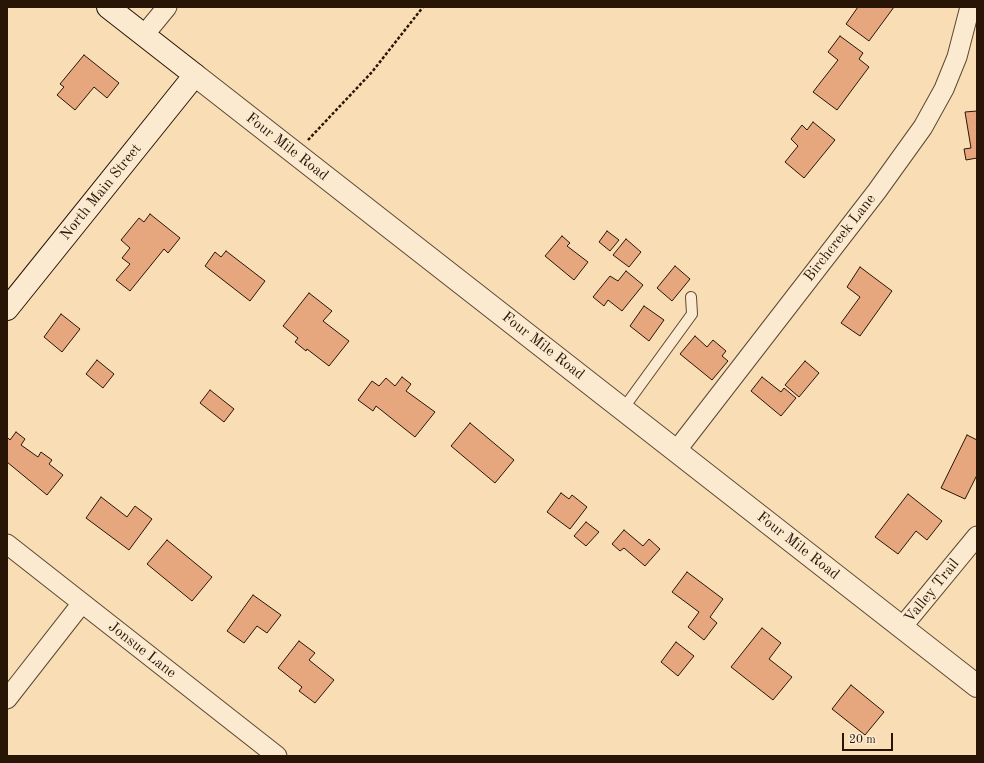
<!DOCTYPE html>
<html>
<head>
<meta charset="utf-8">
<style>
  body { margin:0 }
  #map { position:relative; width:984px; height:763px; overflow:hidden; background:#f9deb5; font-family:"Old Standard TT",serif }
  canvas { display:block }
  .frame { position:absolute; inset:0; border:8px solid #281506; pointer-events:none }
  .scale { position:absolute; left:842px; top:733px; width:51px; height:18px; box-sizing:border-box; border:2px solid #281506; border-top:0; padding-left:5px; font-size:12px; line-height:14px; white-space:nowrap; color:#281506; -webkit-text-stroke:3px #fbeacf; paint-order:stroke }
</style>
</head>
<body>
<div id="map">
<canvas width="984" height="763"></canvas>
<div class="frame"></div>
<div class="scale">20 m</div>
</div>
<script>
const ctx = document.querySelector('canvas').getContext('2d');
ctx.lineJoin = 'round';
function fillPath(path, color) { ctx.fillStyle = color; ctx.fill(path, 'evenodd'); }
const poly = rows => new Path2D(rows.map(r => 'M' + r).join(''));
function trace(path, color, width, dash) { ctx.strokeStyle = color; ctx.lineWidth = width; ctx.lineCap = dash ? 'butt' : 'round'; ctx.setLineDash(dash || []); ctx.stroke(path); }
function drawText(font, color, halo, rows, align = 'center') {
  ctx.font = font + ' "Old Standard TT",serif'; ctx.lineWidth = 3; ctx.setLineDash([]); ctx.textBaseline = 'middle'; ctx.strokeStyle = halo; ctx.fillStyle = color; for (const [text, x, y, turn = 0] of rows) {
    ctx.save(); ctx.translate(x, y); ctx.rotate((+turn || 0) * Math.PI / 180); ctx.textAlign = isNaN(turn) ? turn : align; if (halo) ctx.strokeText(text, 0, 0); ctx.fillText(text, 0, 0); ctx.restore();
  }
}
const building = poly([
  [858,7,894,7,869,41,846,24,858,7],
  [840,36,863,53,859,59,869,67,837,110,813,92,838,60,828,52,840,36],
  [84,55,119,83,107,98,94,87,75,110,57,95,64,87,60,84,84,55],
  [977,111,977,158,966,160,964,149,971,148,965,112,977,111],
  [813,122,835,140,804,178,785,162,798,146,791,139,802,125,807,130,813,122],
  [150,214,180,238,168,253,164,249,130,291,116,280,130,264,122,258,130,248,121,240,139,218,144,222,150,214],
  [607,231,619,240,610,251,599,242,607,231],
  [562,236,570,243,567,246,588,262,574,280,545,256,562,236],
  [626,239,641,252,629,267,613,255,626,239],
  [226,251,265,281,250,301,205,266,215,252,221,257,226,251],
  [675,266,690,279,672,301,657,288,675,266],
  [860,267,892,291,860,336,841,323,860,297,847,287,860,267],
  [626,271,643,285,622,311,608,300,604,306,593,297,610,276,618,281,626,271],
  [309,293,332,311,323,321,349,341,329,366,307,349,306,351,295,342,298,338,283,326,309,293],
  [644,306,664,320,649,341,630,326,644,306],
  [61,314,80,329,62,352,44,337,61,314],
  [695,336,707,347,713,340,726,351,722,356,728,361,712,380,680,354,695,336],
  [97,360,114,374,103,388,86,374,97,360],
  [805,361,819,373,799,397,785,385,805,361],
  [402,377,411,384,406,391,435,412,415,437,376,406,373,411,358,400,372,381,379,386,386,378,395,386,402,377],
  [762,377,781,392,784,388,796,398,781,416,751,391,762,377],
  [210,390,234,409,224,422,200,403,210,390],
  [470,423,514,460,495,483,451,446,470,423],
  [16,432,25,439,21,445,38,457,41,452,52,460,49,464,63,475,47,495,7,462,7,437,10,440,16,432],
  [967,435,977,440,977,475,965,499,941,488,967,435],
  [561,493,569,499,572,495,587,507,570,529,547,512,561,493],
  [908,494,942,521,927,540,916,531,898,554,875,537,908,494],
  [101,497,127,517,135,506,152,519,129,550,86,518,101,497],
  [586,522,599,532,586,546,574,536,586,522],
  [624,530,643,546,649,539,660,549,645,566,624,548,620,551,612,544,624,530],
  [167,540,212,577,192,601,147,564,167,540],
  [687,572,723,599,710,617,717,623,704,640,688,627,699,612,672,592,687,572],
  [253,595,281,615,267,633,257,626,244,643,227,631,253,595],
  [762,628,781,643,769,659,792,677,773,700,731,667,762,628],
  [299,641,315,653,309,660,334,680,315,703,299,691,302,687,278,668,299,641],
  [676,642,694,656,678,676,661,662,676,642],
  [851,685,884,712,865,735,832,709,851,685]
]);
const path = poly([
  [308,140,372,72,423,7]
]);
const service = poly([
  [623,409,692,314,691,297]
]);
const minor = poly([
  [144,35,167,7],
  [676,451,877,191,923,127,944,89,957,57,970,7],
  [7,544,277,756],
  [902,627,977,536],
  [7,699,82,603]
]);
const tertiary = poly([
  [195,75,977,686]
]);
const secondary = poly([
  [7,309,195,75,108,7]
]);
const streetNames = [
  ["Four Mile Road",287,147,38],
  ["North Main Street",101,192,-51],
  ["Birchcreek Lane",840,238,-52],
  ["Four Mile Road",543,346,38],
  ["Four Mile Road",798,546,38],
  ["Valley Trail",932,591,-51],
  ["Jonsue Lane",142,650,38]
];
fillPath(building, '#e6a77f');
trace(building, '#281506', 1);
trace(service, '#5c4732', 12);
trace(minor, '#5c4732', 21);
trace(tertiary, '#5c4732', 24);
trace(secondary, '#281506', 24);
trace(path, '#281506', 2.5, [3, 2]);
trace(service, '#fbeacf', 10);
trace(minor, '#fbeacf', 19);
trace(tertiary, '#fbeacf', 22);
trace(secondary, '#fbeacf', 22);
drawText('15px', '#281506', '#fbeacf', streetNames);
</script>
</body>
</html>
